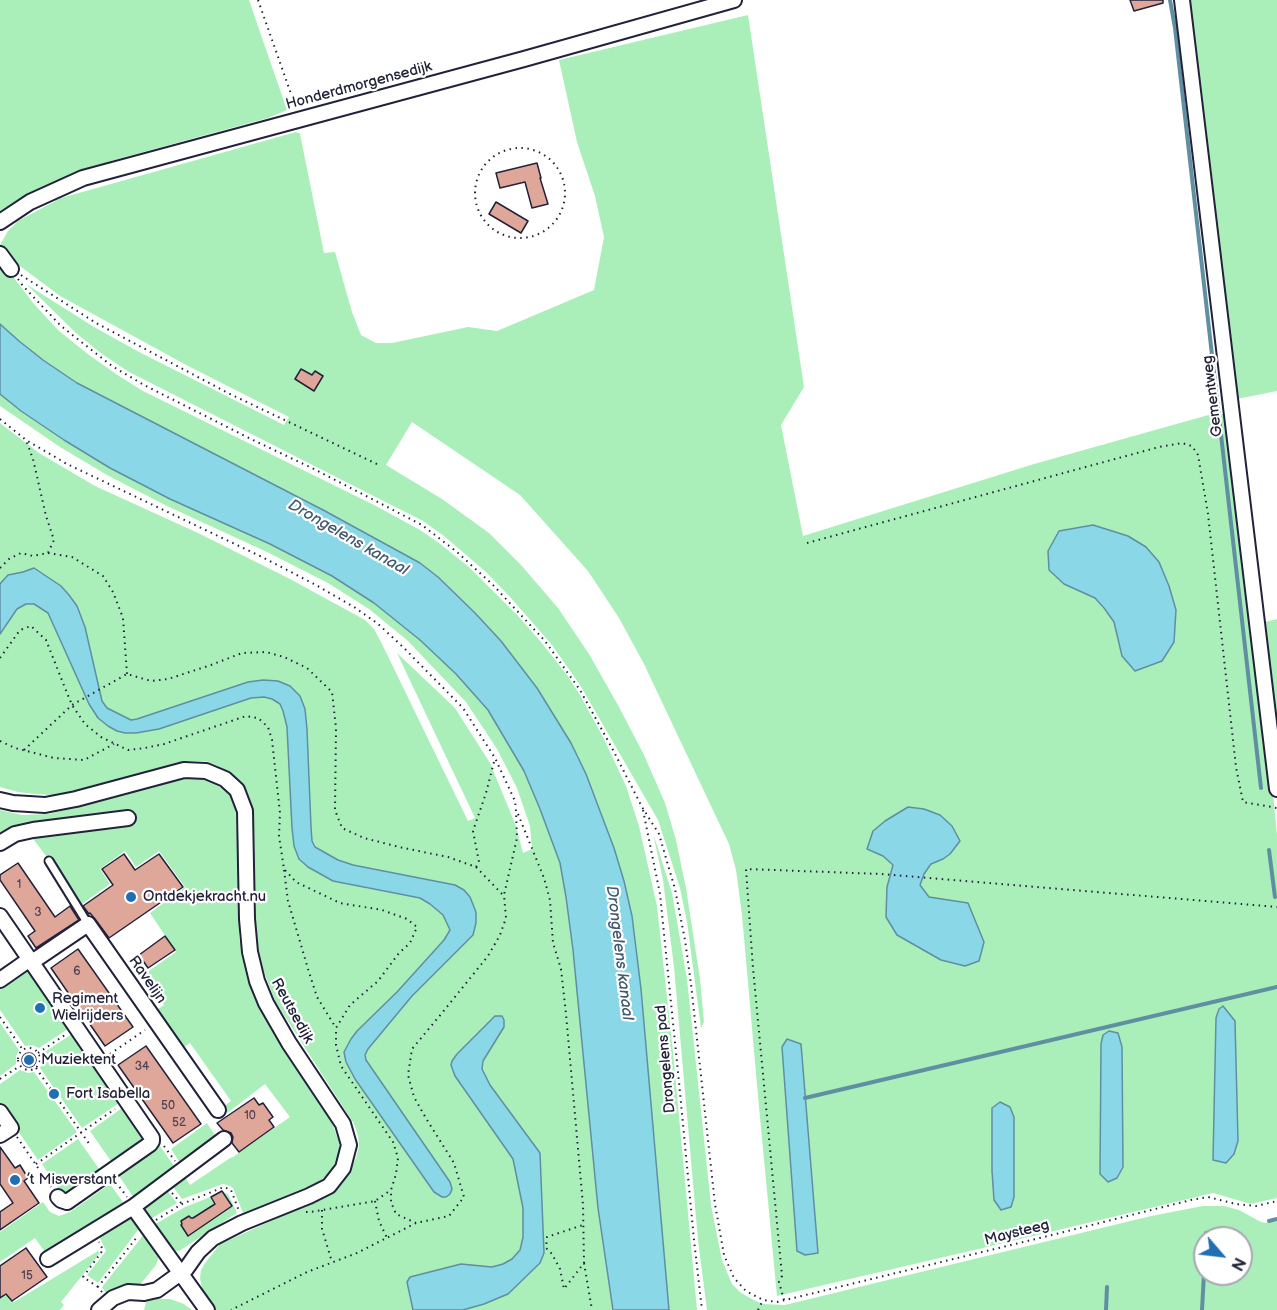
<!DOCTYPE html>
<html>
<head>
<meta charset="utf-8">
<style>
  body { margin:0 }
  #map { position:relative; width:1277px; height:1310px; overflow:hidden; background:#fff; font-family:"Balsamiq Sans",sans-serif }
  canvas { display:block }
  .north { position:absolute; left:1193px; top:1226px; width:60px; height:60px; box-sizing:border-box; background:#fff; border:2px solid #a7a7b1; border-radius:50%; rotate:118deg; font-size:16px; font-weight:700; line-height:24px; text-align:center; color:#22223b }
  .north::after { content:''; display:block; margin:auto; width:21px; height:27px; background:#1f6fb2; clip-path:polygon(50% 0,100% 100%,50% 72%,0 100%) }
</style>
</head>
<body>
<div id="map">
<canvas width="1277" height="1310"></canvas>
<div class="north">N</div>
</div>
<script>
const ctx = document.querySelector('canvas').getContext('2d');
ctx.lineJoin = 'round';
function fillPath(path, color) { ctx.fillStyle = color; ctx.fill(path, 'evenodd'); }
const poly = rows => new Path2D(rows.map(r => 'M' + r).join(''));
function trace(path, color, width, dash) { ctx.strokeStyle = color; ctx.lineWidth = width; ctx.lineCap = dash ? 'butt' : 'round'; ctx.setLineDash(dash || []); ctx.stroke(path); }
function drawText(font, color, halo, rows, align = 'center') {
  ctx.font = font + ' "Balsamiq Sans",sans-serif'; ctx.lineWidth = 4.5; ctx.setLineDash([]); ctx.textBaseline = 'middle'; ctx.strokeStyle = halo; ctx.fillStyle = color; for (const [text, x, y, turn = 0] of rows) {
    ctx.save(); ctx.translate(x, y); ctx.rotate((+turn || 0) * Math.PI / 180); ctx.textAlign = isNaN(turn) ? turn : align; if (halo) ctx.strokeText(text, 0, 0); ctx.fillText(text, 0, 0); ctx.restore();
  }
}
const green = poly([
  [0,0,249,0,287,110,268,118,114,160,76,173,44,187,11,209,0,215],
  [1187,0,1277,0,1277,391,1237,399,1205,126],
  [748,15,804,387,781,425,803,536,1034,464,1212,414,1225,414,1268,743,1277,835,1277,1198,1251,1204,1213,1193,987,1247,777,1296,759,1107,742,915,736,870,729,844,644,664,619,618,588,571,520,495,412,422,386,465,442,499,489,533,521,565,558,608,589,654,619,707,644,755,665,803,676,840,686,888,700,979,704,1022,701,1028,687,922,680,888,658,820,580,685,552,645,511,598,486,572,444,536,423,521,129,372,102,354,76,333,26,284,94,327,141,353,284,425,289,417,190,367,60,296,16,263,2,250,0,245,8,231,18,221,61,198,296,132,304,135,300,134,324,253,335,252,352,312,361,335,376,343,392,343,468,327,497,331,594,290,604,237,595,196,577,142,559,60],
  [1093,525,1128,536,1146,547,1159,562,1169,586,1122,656,1114,622,1095,598],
  [908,807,924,809,943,859,931,864,924,874,920,885,929,897,968,903,887,898,887,887,893,864,883,856,873,831,885,821],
  [1235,1021,1238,1141,1234,1154],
  [1103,1036,1122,1047,1123,1167,1117,1178,1100,1174,1101,1044],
  [787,1039,805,1098,818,1252,797,1251,782,1047],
  [0,260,34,304,58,330,89,355,119,376,143,391,376,506,420,530,439,543,469,567,519,617,541,642,567,675,580,695,604,739,626,786,639,826,657,906,673,1052,697,1310,669,1310,636,944,632,916,624,881,614,848,598,804,571,743,537,688,501,641,475,613,438,577,420,563,325,511,77,383,43,360,19,341,0,324],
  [0,394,21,411,64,440,110,468,170,499,270,544,332,576,374,603,420,640,456,674,488,710,524,771,540,809,560,863,566,897,573,950,598,1208,613,1310,463,1310,484,1304,508,1294,540,1263,544,1253,540,1153,490,1085,482,1069,483,1061,487,1054,455,1076,513,1159,523,1208,523,1237,519,1251,512,1259,503,1264,492,1267,461,1264,410,1277,407,1282,413,1310,213,1310,203,1293,200,1278,201,1270,205,1263,220,1244,324,1197,337,1187,346,1178,356,1158,359,1146,358,1135,354,1124,275,1001,261,964,256,943,254,827,249,800,242,783,218,766,206,761,189,761,69,793,52,795,35,794,18,792,0,787,0,634,11,618,17,609,26,604,33,604,48,613,89,704,98,718,108,726,117,731,251,698,264,697,272,699,280,704,283,711,287,727,294,846,365,888,420,898,430,904,443,915,450,930,444,940,397,992,357,1031,347,1046,355,1079,434,1192,442,1197,366,1060,365,1055,368,1049,412,996,473,935,431,880,353,865,338,860,315,847,312,841,311,827,307,729,290,686,278,681,263,680,248,682,137,719,131,720,107,708,102,701,61,586,34,568,23,572,8,575,0,584,0,423,39,453,95,486,198,533,290,579,365,620,374,629,382,644,468,821,475,818,397,653,455,708,490,763,516,826,523,853,532,849,530,826,517,788,497,749,466,702,407,640,369,609,328,583,267,552,167,506,107,475,60,447,0,406],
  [1277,619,1277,730,1265,622],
  [195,776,201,776,224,789,230,795,235,804,239,856,239,938,250,986,262,1009,329,1114,339,1142,339,1153,334,1165,328,1175,317,1183,243,1213,233,1188,230,1186,223,1184,182,1199,171,1184,183,1174,190,1185,230,1158,233,1157,290,1117,265,1084,226,1114,222,1108,231,1101,190,1043,181,1049,155,1011,164,1005,143,975,176,952,150,913,185,887,159,851,136,867,125,851,100,869,110,884,82,904,31,836,0,848,0,810,22,815,49,814],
  [653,833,672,893,687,979,711,1205,722,1260,732,1284,740,1292,750,1298,762,1304,785,1305,1151,1216,1203,1206,1224,1206,1239,1210,1261,1222,1268,1223,1277,1221,1277,1310,707,1310,698,1240,674,967,663,880],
  [1205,1238,1241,1238,1241,1274,1205,1274],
  [27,966,71,1027,39,1048,32,1045,25,1046,0,1010,0,987],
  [0,1023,19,1050,16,1056,16,1064,0,1076],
  [75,1032,122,1101,82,1128,40,1068,43,1061,43,1053],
  [20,1070,28,1073,34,1072,77,1132,38,1160,0,1105,0,1084],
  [126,1105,150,1139,113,1164,90,1131],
  [207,1123,217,1138,181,1164,171,1149],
  [78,1139,102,1173,65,1198,42,1164],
  [159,1145,177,1170,134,1198,117,1173],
  [110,1184,125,1205,47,1255,35,1238,0,1262,0,1232,43,1202,50,1212,59,1216,70,1212],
  [166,1189,177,1203,149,1220,143,1211,146,1204],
  [223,1192,228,1194,237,1213,179,1251,169,1250,152,1226,185,1207],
  [129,1217,134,1218,141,1226,98,1283,87,1275,106,1251,99,1236],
  [145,1233,158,1254,158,1259,156,1265,138,1287,108,1296,102,1287],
  [98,1251,100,1253,61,1302,64,1305,60,1310,0,1310,0,1282,14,1302],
  [158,1299,170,1299,184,1304,192,1310,144,1310,146,1302]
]);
const water = poly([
  [0,324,19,341,43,360,77,383,325,511,420,563,438,577,475,613,501,641,537,688,571,743,586,774,614,848,624,881,632,916,641,989,669,1310,613,1310,598,1208,573,950,566,897,560,863,540,809,524,771,488,710,456,674,420,640,374,603,332,576,270,544,170,499,110,468,64,440,21,411,0,394,0,324],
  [1093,525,1128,536,1146,547,1159,562,1169,586,1176,610,1174,642,1162,661,1135,671,1122,656,1114,622,1104,608,1095,598,1064,584,1049,570,1048,551,1059,531,1093,525],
  [34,568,61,586,69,595,77,606,85,627,102,701,107,708,131,720,137,719,248,682,263,680,278,681,290,686,300,696,305,709,307,729,311,827,312,841,315,847,338,860,353,865,455,885,464,890,470,897,476,912,476,923,473,935,412,996,368,1049,365,1055,366,1060,450,1182,452,1189,450,1194,446,1197,442,1197,434,1192,355,1079,346,1062,344,1052,351,1039,357,1031,397,992,444,940,450,930,443,915,430,904,420,898,333,881,308,867,299,859,294,846,292,828,287,727,283,711,280,704,272,699,264,697,251,698,159,729,136,733,125,733,117,731,108,726,98,718,89,704,48,613,34,604,26,604,17,609,0,634,0,584,8,575,23,572,34,568],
  [908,807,924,809,940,815,952,826,960,841,950,854,943,859,931,864,924,874,920,885,929,897,968,903,984,942,979,961,965,966,941,960,897,935,886,917,887,887,893,865,883,856,867,849,873,831,885,821,908,807],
  [1223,1006,1235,1021,1238,1141,1234,1154,1226,1163,1213,1160,1216,1018,1219,1009,1223,1006],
  [495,1016,502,1016,504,1020,504,1027,483,1061,482,1069,490,1085,540,1153,544,1253,540,1263,508,1294,484,1304,463,1310,413,1310,407,1282,410,1277,461,1264,492,1267,503,1264,512,1259,520,1250,523,1237,523,1208,513,1159,455,1076,451,1065,452,1061,457,1054,495,1016],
  [1109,1031,1118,1033,1122,1047,1123,1167,1117,1178,1108,1182,1100,1174,1101,1044,1103,1035,1109,1031],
  [787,1039,801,1044,818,1253,805,1255,797,1251,782,1047,787,1039],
  [1000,1102,1010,1107,1014,1117,1014,1197,1011,1207,1001,1210,994,1200,992,1171,992,1108,1000,1102]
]);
const stream = poly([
  [1170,0,1175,28,1261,788],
  [1269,850,1275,897],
  [805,1098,1277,987],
  [1269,1221,1277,1219],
  [1206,1238,1206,1233],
  [1106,1310,1107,1287],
  [1202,1310,1205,1255]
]);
const building = poly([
  [1130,0,1163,0,1163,3,1134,11,1130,0],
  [537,163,541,178,540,178,548,204,532,208,525,182,500,188,496,173,537,163],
  [496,202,528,221,521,233,489,214,496,202],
  [301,369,312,375,315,371,323,376,314,391,295,379,301,369],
  [124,854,135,870,159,854,183,887,109,938,95,919,90,913,89,914,83,906,113,885,102,869,124,854],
  [18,863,55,917,70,906,79,920,36,948,28,936,35,931,0,880,0,875,18,863],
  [165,936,175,950,148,968,139,955,165,936],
  [78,949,133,1027,105,1046,51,968,78,949],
  [146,1046,201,1124,173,1143,118,1065,146,1046],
  '22 1060a7 7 0 1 1 14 0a7 7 0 1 1-14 0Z',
  [254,1098,259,1105,263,1103,273,1117,269,1120,274,1127,239,1152,232,1143,233,1137,231,1133,223,1130,217,1123,254,1098],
  [0,1147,15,1168,20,1165,28,1178,24,1181,39,1203,0,1230,0,1212,13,1203,0,1184,0,1147],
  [222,1191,232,1206,188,1236,181,1225,182,1224,181,1221,189,1216,191,1218,193,1218,215,1204,211,1197,222,1191],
  [26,1248,47,1277,12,1301,6,1294,0,1298,0,1266,26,1248]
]);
const path = poly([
  [258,0,296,108],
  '475 193a45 45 0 1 1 90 0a45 45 0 1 1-90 0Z',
  [21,275,96,323,230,394,381,466],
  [18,279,23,286,61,326,112,366,144,385,253,440,314,469,422,525,457,552,493,585,545,641,580,690,612,748,642,807,659,834,675,889,685,940,691,984,715,1204,724,1255,734,1278,746,1291,763,1300,777,1302,1052,1235,1191,1200,1208,1197,1236,1204,1256,1206,1277,1201],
  [0,419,26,440,67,464,260,556,314,584,354,607,377,623,403,647,463,708,495,758,515,801,516,811,517,838,504,895,506,918,500,935,488,956,442,1013,412,1049,408,1075,414,1097,427,1120,454,1163,464,1197,449,1216,416,1223,357,1253,307,1272,231,1310],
  [807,543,1159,447,1182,443,1192,446,1198,455,1208,514,1236,767,1243,802,1277,808],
  [48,553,72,557,103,576,113,592,123,618,127,674],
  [0,568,9,559,21,553,33,556,48,553,54,540,46,516,33,459,26,440],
  [0,658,20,630,31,626,46,640,65,688,72,705,85,724,101,737,128,750,145,748,164,744,246,716,258,718,268,727,272,740,280,813,279,836,284,869,296,882,340,903,382,910,407,919,417,927,410,943,399,953,378,981,350,1005,336,1028,336,1045,341,1066,393,1142,398,1158,396,1174,391,1190,391,1202,396,1214,416,1223],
  [0,741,15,748,54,758,84,760,114,744],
  [24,750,72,705,127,674,151,681,168,679,211,665,242,653,266,652,284,657,307,668,332,692,336,728,335,810,342,828,364,838,399,847,448,857,476,867,479,862,473,831,486,793,495,758],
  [643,810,660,894,679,1082,694,1240,702,1310],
  [518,814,544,878,550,900,553,943,561,969,566,1014,583,1205,584,1263,564,1289,560,1269,552,1254,546,1248,547,1237,583,1225],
  [476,867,503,895],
  [284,870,288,901,308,969,317,997,336,1028],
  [0,1017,23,1050],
  '18 1059a11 11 0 1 1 22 0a11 11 0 1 1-22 0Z',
  [38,1053,65,1035],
  [110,1054,145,1030],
  [36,1068,90,1145],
  [0,1079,20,1066],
  [17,1137,51,1187],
  [164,1146,175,1161],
  [36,1164,115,1109],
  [116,1182,127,1197],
  [172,1193,182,1204],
  [375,1201,379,1221,387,1238],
  [322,1210,322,1229,332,1262],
  [306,1212,310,1212,375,1201,391,1190],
  [156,1220,182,1204,224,1187,231,1190,239,1211],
  [584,1263,592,1310],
  [98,1287,83,1277,103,1250,99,1242],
  [102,1292,98,1287,137,1237],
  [784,1300,779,1282,782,1276,753,968,746,869,881,874,1277,907],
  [758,1310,763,1300]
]);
const lane = poly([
  [49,861,88,924]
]);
const street = poly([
  [1182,0,1277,789],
  [0,222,30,202,83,178,524,59,734,0],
  [0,254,11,269],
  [0,800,13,803,45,805,76,799,184,770,206,771,225,779,237,790,245,811,247,919,250,952,257,981,266,1003,289,1043,343,1124,349,1145,343,1168,329,1186,309,1196,242,1223,213,1238,198,1252,186,1269,157,1290,144,1293,128,1292,113,1298,99,1310],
  [0,843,15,834,33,830,128,818],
  [0,916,152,1138,152,1141,150,1144,67,1202,61,1200,58,1197],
  [32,962,88,924,218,1110],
  [0,980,30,959],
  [0,1112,11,1128,0,1135],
  [133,1207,207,1310],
  [48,1259,133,1207,224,1139]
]);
const markers = [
  [131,897,6,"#1f6fb2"],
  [40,1008,6,"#1f6fb2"],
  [29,1060,6,"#1f6fb2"],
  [54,1094,6,"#1f6fb2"],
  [15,1180,6,"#1f6fb2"]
];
const numberNames = [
  ["1",19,885],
  ["3",38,913],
  ["6",77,972],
  ["34",142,1067],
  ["50",168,1106],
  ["10",250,1116],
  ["52",179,1123],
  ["15",27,1276]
];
const streetNames = [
  ["Honderdmorgensedijk",359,86,-15],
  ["Gementweg",1213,396,-97],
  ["Ravelijn",147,980,55],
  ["Reutsedijk",292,1011,61],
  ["Drongelens pad",666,1059,-95],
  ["Maysteeg",1017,1233,-14]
];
const poiNames = [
  ["Ontdekjekracht.nu",143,897],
  ["Regiment",52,999],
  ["Wielrijders",52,1016],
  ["Muziektent",41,1060],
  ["Fort Isabella",66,1094],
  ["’t Misverstant",27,1180]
];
const waterNames = [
  ["Drongelens kanaal",348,538,30],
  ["Drongelens kanaal",619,953,83]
];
fillPath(green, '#aaefba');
fillPath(water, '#89d7e7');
trace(water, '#608fa2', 1.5);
trace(stream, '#608fa2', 4);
fillPath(building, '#dfa69a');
trace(building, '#22223b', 1.5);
trace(lane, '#22223b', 11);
trace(street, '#22223b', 18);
trace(path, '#22223b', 2, [1.5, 4.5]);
trace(lane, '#fff', 7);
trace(street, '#fff', 14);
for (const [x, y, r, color] of markers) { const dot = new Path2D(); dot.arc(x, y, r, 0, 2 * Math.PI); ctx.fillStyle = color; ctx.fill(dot); trace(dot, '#fff', 2); }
drawText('12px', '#514353', null, numberNames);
drawText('15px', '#22223b', '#fff', streetNames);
drawText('15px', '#22223b', '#fff', poiNames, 'left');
drawText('italic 16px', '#41586f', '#fff', waterNames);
</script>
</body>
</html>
